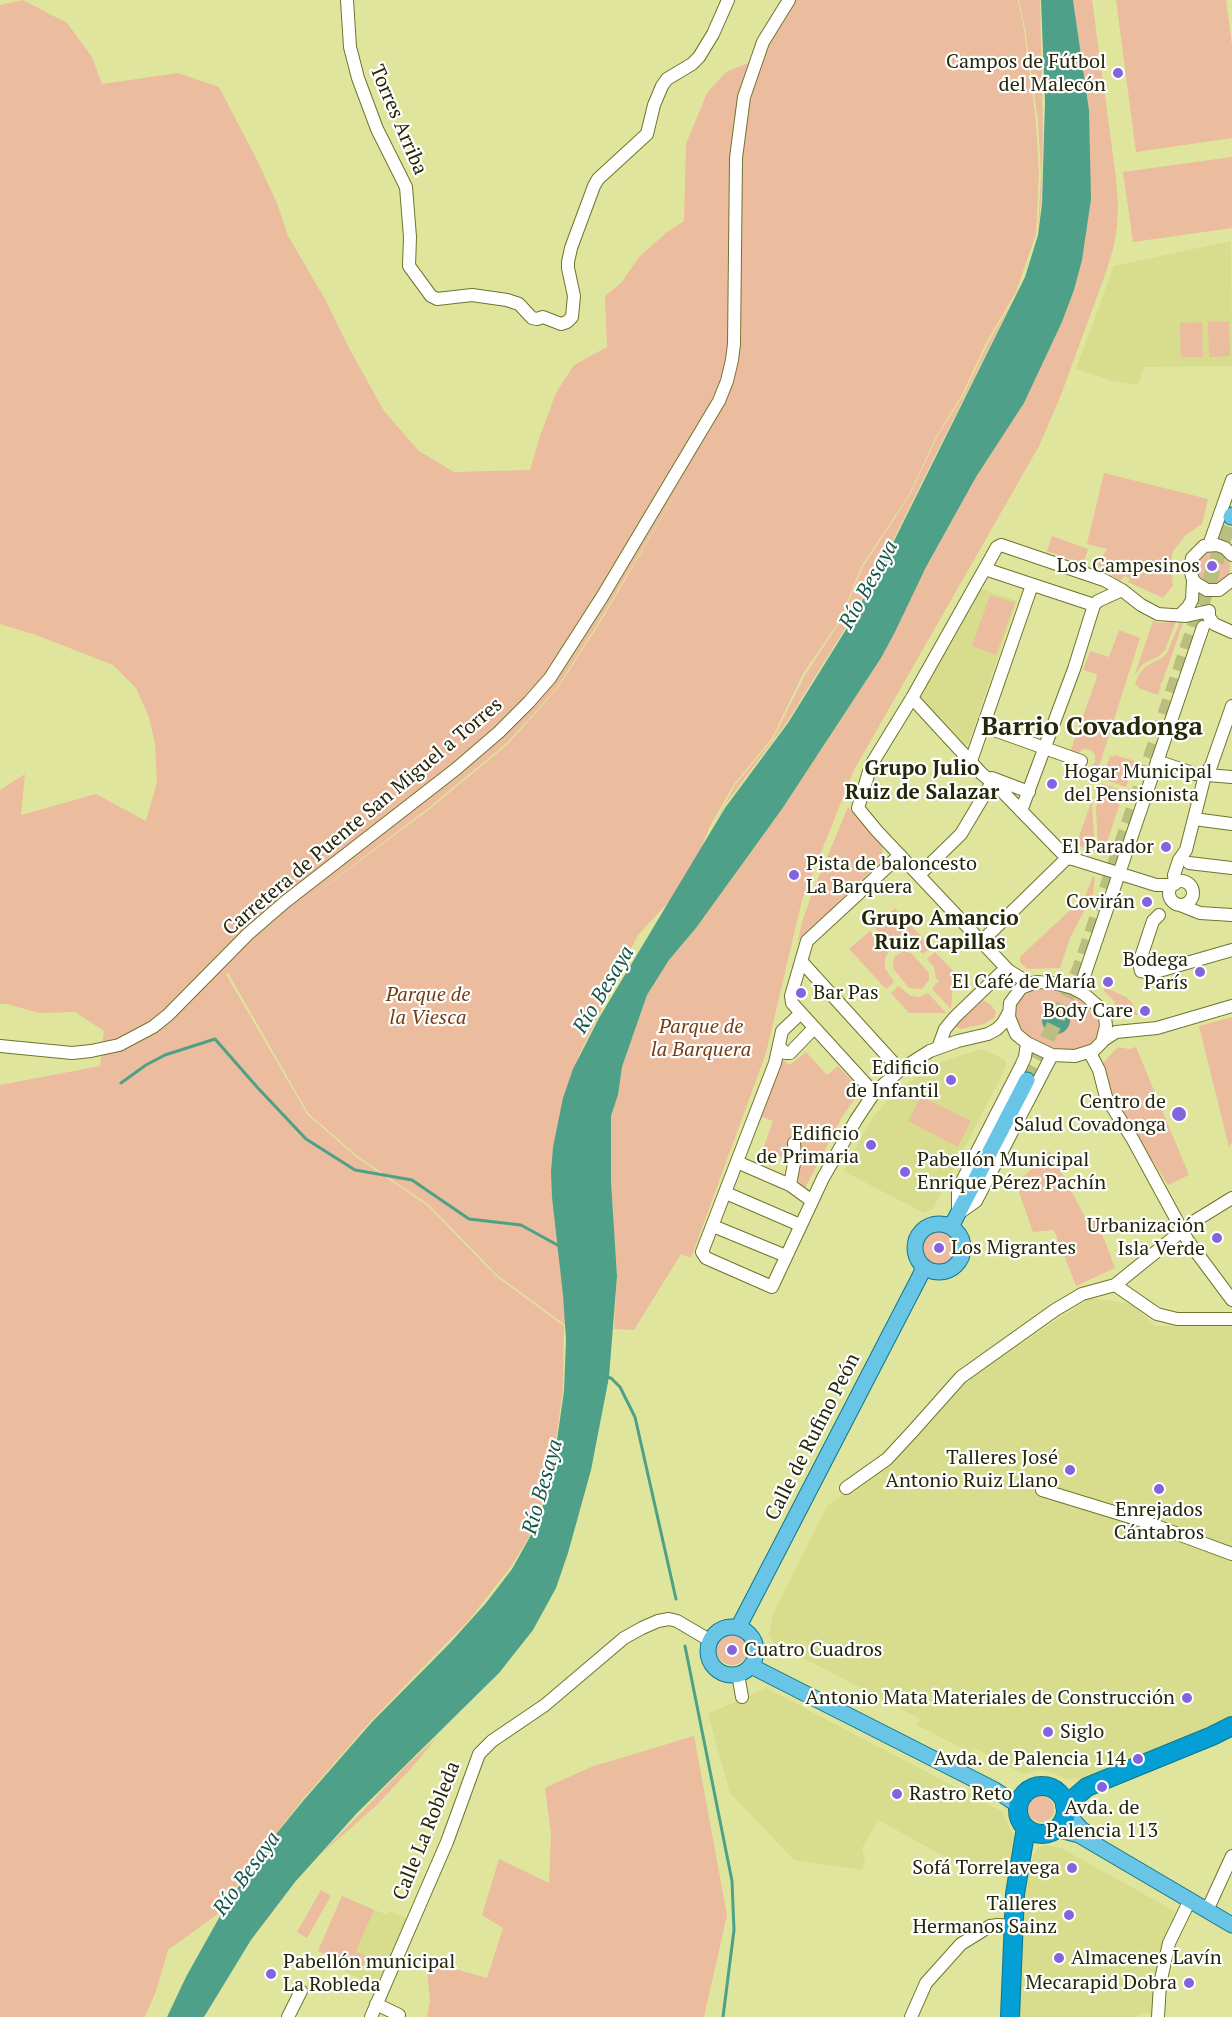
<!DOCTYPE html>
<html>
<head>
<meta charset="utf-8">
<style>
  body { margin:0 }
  canvas { display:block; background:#dfe59c }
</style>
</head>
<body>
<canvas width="1232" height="2017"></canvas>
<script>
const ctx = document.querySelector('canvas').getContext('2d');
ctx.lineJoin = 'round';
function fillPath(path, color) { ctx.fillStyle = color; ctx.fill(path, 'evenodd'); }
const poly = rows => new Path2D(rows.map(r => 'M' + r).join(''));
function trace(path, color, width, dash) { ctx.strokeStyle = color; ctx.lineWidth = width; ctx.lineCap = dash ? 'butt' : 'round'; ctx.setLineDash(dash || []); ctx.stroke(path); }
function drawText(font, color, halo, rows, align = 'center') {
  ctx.font = font + ' "PT Serif",serif'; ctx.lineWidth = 4.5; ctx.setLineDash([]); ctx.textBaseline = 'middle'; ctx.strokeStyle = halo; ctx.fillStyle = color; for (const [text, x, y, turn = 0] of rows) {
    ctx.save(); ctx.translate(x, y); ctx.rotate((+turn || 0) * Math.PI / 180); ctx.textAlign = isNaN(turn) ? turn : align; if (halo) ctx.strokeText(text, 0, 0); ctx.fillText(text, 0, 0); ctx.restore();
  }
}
const built = poly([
  [1231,241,1232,366,1144,367,1138,385,1113,381,1076,369,1114,266],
  [979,588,1017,601,968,744,963,745,920,700,919,693],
  [982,1049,1004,1059,1006,1063,1006,1067,933,1209,924,1213,843,1171,871,1120,890,1097,929,1067,946,1060],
  [1090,1298,1126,1303,1136,1307,1155,1326,1232,1326,1232,1716,1217,1725,1081,1780,1077,1778,1065,1779,1056,1774,1041,1770,1023,1774,974,1748,971,1753,917,1725,920,1719,813,1663,784,1651,775,1645,769,1635,773,1613,828,1505,898,1456,965,1380],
  [766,1688,1003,1812,1009,1827,1016,1837,1016,1847,1007,1867,1009,1880,981,1868,978,1875,878,1820,862,1848,865,1860,862,1870,794,1860,730,1793,708,1714],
  [1046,1845,1063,1849,1176,1912,1174,1915,1175,1916,1168,1926,1156,2014,1140,2013,1139,2017,1019,2017,1026,1884,1034,1853,1038,1848],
  [342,1896,387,1915,389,1911,409,1919,381,1988,339,1969,341,1962,318,1951]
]);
const green = poly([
  [23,0,67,23,92,57,102,84,178,73,219,87,258,162,277,203,288,236,325,299,349,348,384,411,419,451,454,472,530,470,540,436,556,393,574,365,607,347,605,296,621,283,639,257,667,232,684,221,686,144,707,93,726,72,748,63,759,62,767,44,796,0,1018,0,1024,29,1036,122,1039,173,1036,234,1016,292,986,343,962,395,936,437,909,495,861,567,840,620,803,674,772,738,734,784,709,828,690,879,638,935,578,1057,573,1107,575,1332,497,1275,429,1205,356,1155,308,1113,228,973,226,974,307,1114,355,1156,428,1206,496,1276,564,1326,563,1390,553,1461,541,1508,529,1537,510,1568,469,1620,371,1721,302,1800,242,1878,219,1913,168,1950,156,1991,145,2017,0,2017,0,1085,100,1066,104,1031,75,1012,39,1013,7,1004,0,1004,0,790,25,774,21,815,96,794,146,821,157,782,155,744,149,717,136,688,113,665,36,635,0,624,0,5],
  [697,458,598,626,557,689,508,744,427,811,282,919,426,810,507,743,556,689,597,625],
  [1019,0,1040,0,1043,133,1041,204,1038,229,1041,173,1038,121,1025,29],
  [1073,0,1092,0,1116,178,1118,205,1117,226,1114,246,1106,272,1061,395,1039,446,854,770,802,900,766,1053,691,1258,681,1254,634,1330,614,1329,617,1276,611,1182,611,1116,618,1095,622,1067,647,995,669,960,696,928,782,809,881,658,895,632,926,567,976,477,1024,403,1062,322,1074,290,1086,234,1089,110],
  [1116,0,1226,0,1232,46,1232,138,1136,152],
  [1232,157,1232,228,1133,242,1123,172],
  [1013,300,886,554,851,619,787,722,727,802,708,836,735,785,773,739,805,675,841,620,862,568,910,495,937,437,963,396,988,343],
  [1229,321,1230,356,1209,357,1208,322],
  [1202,322,1203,357,1181,357,1180,323],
  [1104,473,1208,499,1202,524,1187,534,1173,551,1171,563,1173,586,1163,598,1128,582,1130,579,1125,576,1120,581,1097,565,1107,549,1087,544],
  [1052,536,1088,549,1083,564,1047,551],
  '1196 567a17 17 0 1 1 34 0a17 17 0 1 1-34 0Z',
  [990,595,1015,603,996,655,972,646],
  [1153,621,1161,623,1176,621,1165,650,1159,656,1143,664,1135,674],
  [1180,622,1183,623,1162,683,1159,684,1161,685,1158,695,1138,688,1139,686,1135,685,1138,676,1145,667,1163,657,1167,653],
  [1119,630,1140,638,1097,773,1084,769,1090,767,1095,762,1095,755,1091,750,1083,749,1075,756,1069,755,1097,677,1096,674,1083,670,1090,651,1109,657],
  [1115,755,1135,761,1132,770,1129,771,1131,772,1126,787,1102,779,1110,756,1114,757],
  [1101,783,1124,791,1103,854,1098,852,1096,808],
  [1094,794,1092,805,1095,851,1076,845],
  [848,807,883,845,881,861,798,941,802,922,814,888],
  [1093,876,1095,877,1093,894,1070,938,1060,968,1027,969,1020,962,1020,957,1085,896],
  [895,908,931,947,923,954,911,945,900,944,894,947,874,927],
  [870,931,889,951,885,958,885,968,894,982,886,989,849,949],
  [904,951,911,953,929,973,929,980,922,989,909,988,893,968,894,957],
  [935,952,954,972,951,1009,932,989,936,983,938,983,939,980,936,979,934,967,927,959],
  [898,986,911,996,920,997,928,993,946,1013,909,1013,891,993],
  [1104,987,1126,997,1132,1002,1138,1015,1119,1013,1113,1000,1104,991],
  [1048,989,1063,992,1081,999,1095,1012,1099,1020,1100,1030,1096,1039,1090,1045,1076,1050,1059,1050,1036,1042,1023,1032,1015,1015,1018,1001,1030,991],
  [983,1000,992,1006,996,1012,994,1018,984,1024,961,1029,956,1027,957,1024],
  [1232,1017,1232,1142,1229,1147,1199,1026],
  [1118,1047,1129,1049,1136,1047,1189,1175,1168,1185,1108,1090,1102,1064],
  [806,1052,827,1075,838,1066,861,1090,842,1117,804,1190,798,1180,799,1164,763,1149,773,1121,760,1116,781,1059,790,1065],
  [921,1096,971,1121,958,1147,908,1121],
  [1050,1151,1087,1221,1096,1218,1115,1268,1076,1286,1054,1230,1033,1232,1016,1184],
  '923 1248a17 17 0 1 1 34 0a17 17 0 1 1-34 0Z',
  '716 1649a16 16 0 1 1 32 0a16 16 0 1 1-32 0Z',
  [438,1736,415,1764,376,1806,321,1854,406,1766],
  [694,1736,727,1915,704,2017,427,2017,430,2001,426,1961,487,1978,503,1928,482,1915,499,1859,549,1883,551,1834,545,1788,591,1767],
  '1028 1809a13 13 0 1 1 26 0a13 13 0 1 1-26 0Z',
  [321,1890,331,1896,307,1938,297,1932],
  [342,1896,374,1910,356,1951,367,1957,361,1970,318,1951]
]);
const water = poly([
  [1041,0,1073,0,1089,110,1091,199,1082,260,1074,290,1062,322,1024,403,976,477,926,567,895,632,881,658,782,809,696,928,669,960,647,995,622,1067,618,1095,611,1116,611,1182,617,1276,609,1377,591,1470,568,1553,556,1588,533,1630,499,1673,357,1813,295,1882,251,1940,204,2017,167,2017,186,1977,229,1900,277,1833,303,1801,372,1722,450,1643,486,1603,512,1569,536,1526,544,1502,554,1461,564,1391,566,1340,563,1295,552,1197,551,1172,553,1147,563,1098,573,1069,599,1018,725,808,788,723,852,620,887,555,1025,277,1038,235,1042,204,1045,102],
  '1042 1020a14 14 0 1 1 28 0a14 14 0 1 1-28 0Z'
]);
const stream = poly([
  [121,1083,146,1065,165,1055,215,1039,257,1087,306,1139,355,1170,412,1180,469,1219,521,1225,561,1247],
  [606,1377,611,1378,620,1387,635,1417,676,1599],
  [685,1646,732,1881,734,1930,723,2017]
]);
const majorTunnel = poly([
  [1027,1080,1056,1021,1080,968,1231,517]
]);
const minor = poly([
  [347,0,350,47,358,78,377,129,406,187,410,237,409,266,431,296,437,299,472,295,507,300,519,304,532,318,537,319,543,317,561,324,567,322,572,317,574,296,568,268,568,262,571,248,594,186,598,179,647,134,654,105,662,86,667,79,692,64,699,57,713,34,728,0],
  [1209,545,1232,480],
  [1232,555,1225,548,1217,545,1204,546,1192,558,1190,569,1193,580,1197,584,1207,590,1219,590,1232,580],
  [985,569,1094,605],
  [1209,611,1209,617,1214,624,1232,632],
  [1181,614,1188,607,1192,600,1193,580],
  [912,698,982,774,997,786,1067,858,1073,859,1156,885,1173,885],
  [983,726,1081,761],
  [971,761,1032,585],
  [1157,761,1195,774,1232,777],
  [992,778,1029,792],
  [1021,811,1074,669,1094,605,1098,601,1122,590],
  [1194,819,1232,824],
  [1189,863,1232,868],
  [919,875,961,834,992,782],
  '1169 893a12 12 0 1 1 24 0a12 12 0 1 1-24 0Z',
  [1175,884,1174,875,1179,860,1186,850,1205,775,1211,766,1232,706],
  [1180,905,1200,913,1232,915],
  [1159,915,1153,921,1139,963,1141,971,1152,973,1232,950],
  [982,941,1067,858],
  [801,961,900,1070],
  [1036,982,1054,983,1073,988,1084,994,1099,1007,1105,1017,1106,1026,1102,1042,1094,1050,1075,1056,1052,1055,1027,1043,1016,1034,1009,1017,1010,1003,1021,988,1036,982],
  [1029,983,1009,971,877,831,858,808,871,765,912,698,997,547,1001,545,1104,580,1122,590,1141,605,1158,614,1186,616,1209,611],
  [1079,991,1203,627],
  [801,1013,782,1031,775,1063,702,1252,706,1258,772,1287,823,1178,856,1120,874,1093,900,1070,930,1051,958,1041,988,1034,997,1029,1003,1023,1009,1012],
  [1102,1041,1116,1032,1157,1028,1232,1006],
  [0,1046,72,1053,91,1051,119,1045,153,1027,168,1015,248,934,285,902,456,769,499,732,529,702,550,678,602,597,719,401,727,381,732,360,734,344,736,158,744,97,763,42,789,0],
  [779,1046,785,1053,790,1053,814,1028],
  [938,1048,945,1029,955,1017,1006,968],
  [1090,1053,1099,1070,1106,1097,1132,1138,1188,1241,1232,1300],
  [874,1093,801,1013,792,1003,791,996,807,941,900,855],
  [737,1162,790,1185,812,1201],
  [790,1185,795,1158,794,1143],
  [726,1193,800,1225],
  [958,1212,958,1189,1021,1066,1025,1057,1027,1043],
  [959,1213,976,1201,1052,1055],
  [713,1226,786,1256],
  [1115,1285,1157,1314,1177,1319,1232,1319],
  [846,1488,887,1459,913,1431,961,1377,1055,1310,1082,1294,1115,1285,1193,1222,1232,1198],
  [1042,1490,1140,1520,1232,1554],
  [738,1674,742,1697],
  [1210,1904,1232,1856],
  [376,2004,399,2015,398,2017],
  [288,2017,301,1991],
  [371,2017,447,1842,479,1754,492,1741,545,1705,624,1638,642,1628,658,1621,669,1619,677,1621,711,1641],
  [911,2017,926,1983,961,1944,990,1926,998,1925,1013,1926],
  [1158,2017,1160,1984,1169,1943,1190,1900]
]);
const major = poly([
  [1231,517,1232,515],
  '915 1248a24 24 0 1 1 48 0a24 24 0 1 1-48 0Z',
  [951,1227,1027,1080],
  '708 1651a24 24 0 1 1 48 0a24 24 0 1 1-48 0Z',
  [738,1628,918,1280,922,1272,922,1265],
  [751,1666,995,1790,1018,1805],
  [1066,1812,1082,1830,1089,1834],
  [1056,1829,1079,1835,1232,1925]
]);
const highway = poly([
  '1018 1810a24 24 0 1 1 48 0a24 24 0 1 1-48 0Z',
  [1065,1806,1087,1787,1212,1736,1232,1726],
  [1010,2017,1015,1894,1026,1828]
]);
const markers = [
  [1118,73,6,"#8363de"],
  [1212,566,6,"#8363de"],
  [1052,784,6,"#8363de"],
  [1166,847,6,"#8363de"],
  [794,875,6,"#8363de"],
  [1147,902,6,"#8363de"],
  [1200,972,6,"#8363de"],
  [1108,982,6,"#8363de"],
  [801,993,6,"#8363de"],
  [1145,1011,6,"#8363de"],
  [951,1080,6,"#8363de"],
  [1179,1114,8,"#8363de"],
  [871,1145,6,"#8363de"],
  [905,1172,6,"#8363de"],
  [1217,1238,6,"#8363de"],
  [939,1248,6,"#8363de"],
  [1070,1470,6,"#8363de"],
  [1159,1489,6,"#8363de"],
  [732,1650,6,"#8363de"],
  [1187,1698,6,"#8363de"],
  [1048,1732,6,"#8363de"],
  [1138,1759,6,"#8363de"],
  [1102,1787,6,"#8363de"],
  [897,1794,6,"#8363de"],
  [1072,1868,6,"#8363de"],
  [1069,1915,6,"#8363de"],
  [1059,1958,6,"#8363de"],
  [271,1974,6,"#8363de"],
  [1189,1983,6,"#8363de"]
];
const poiNames = [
  ["Campos de Fútbol",1106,62],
  ["del Malecón",1106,85],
  ["Los Campesinos",1200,566],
  ["Hogar Municipal",1064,772,"left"],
  ["del Pensionista",1064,795,"left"],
  ["El Parador",1154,847],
  ["Pista de baloncesto",806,864,"left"],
  ["La Barquera",806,887,"left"],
  ["Covirán",1135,902],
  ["Bodega",1188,960],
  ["París",1188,983],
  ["El Café de María",1096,982],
  ["Bar Pas",813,993,"left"],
  ["Body Care",1133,1011],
  ["Edificio",939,1068],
  ["de Infantil",939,1091],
  ["Centro de",1166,1102],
  ["Salud Covadonga",1166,1125],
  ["Edificio",859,1134],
  ["de Primaria",859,1157],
  ["Pabellón Municipal",917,1160,"left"],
  ["Enrique Pérez Pachín",917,1183,"left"],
  ["Urbanización",1205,1226],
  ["Isla Verde",1205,1249],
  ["Los Migrantes",951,1248,"left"],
  ["Talleres José",1058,1458],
  ["Antonio Ruiz Llano",1058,1481],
  ["Enrejados",1159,1510,"center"],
  ["Cántabros",1159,1533,"center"],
  ["Cuatro Cuadros",744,1650,"left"],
  ["Antonio Mata Materiales de Construcción",1175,1698],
  ["Siglo",1060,1732,"left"],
  ["Avda. de Palencia 114",1126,1759],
  ["Rastro Reto",909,1794,"left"],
  ["Avda. de",1102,1808,"center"],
  ["Palencia 113",1102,1831,"center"],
  ["Sofá Torrelavega",1060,1868],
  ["Talleres",1057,1904],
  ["Hermanos Sainz",1057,1927],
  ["Almacenes Lavín",1071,1958,"left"],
  ["Pabellón municipal",283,1962,"left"],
  ["La Robleda",283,1985,"left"],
  ["Mecarapid Dobra",1177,1983]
];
const streetNames = [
  ["Torres Arriba",398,120,67],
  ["Carretera de Puente San Miguel a Torres",363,817,-40],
  ["Calle de Rufino Peón",813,1437,-63],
  ["Calle La Robleda",427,1831,-68]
];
const parkNames = [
  ["Parque de",428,995],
  ["la Viesca",428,1018],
  ["Parque de",701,1027],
  ["la Barquera",701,1050]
];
const waterNames = [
  ["Río Besaya",869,585,-61],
  ["Río Besaya",604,990,-59],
  ["Río Besaya",543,1487,-74],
  ["Río Besaya",247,1874,-54]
];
const neighbourhoodNames = [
  ["Grupo Julio",922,769],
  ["Ruiz de Salazar",922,793],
  ["Grupo Amancio",940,919],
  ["Ruiz Capillas",940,943]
];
const districtNames = [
  ["Barrio Covadonga",1092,728]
];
fillPath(built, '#d7dd8c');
fillPath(green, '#ecbc9f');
fillPath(water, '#4ea088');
trace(stream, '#4ea088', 3);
trace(majorTunnel, '#babf7f', 15, [15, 8]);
trace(minor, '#70742d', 14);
trace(major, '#10758e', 17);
trace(highway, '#10758e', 20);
trace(minor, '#fff', 12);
trace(major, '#68c5e6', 15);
trace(highway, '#049fd5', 18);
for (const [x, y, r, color] of markers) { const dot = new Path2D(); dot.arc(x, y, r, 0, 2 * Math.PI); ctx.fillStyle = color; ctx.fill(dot); trace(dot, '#fff', 2); }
drawText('20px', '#252709', '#fff', poiNames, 'right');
drawText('20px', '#252709', '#fff', streetNames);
drawText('italic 20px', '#763d14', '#fff', parkNames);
drawText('italic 21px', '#165847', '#fff', waterNames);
drawText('bold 21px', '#252709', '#fff', neighbourhoodNames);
drawText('bold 26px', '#252709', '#fff', districtNames);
</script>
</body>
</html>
